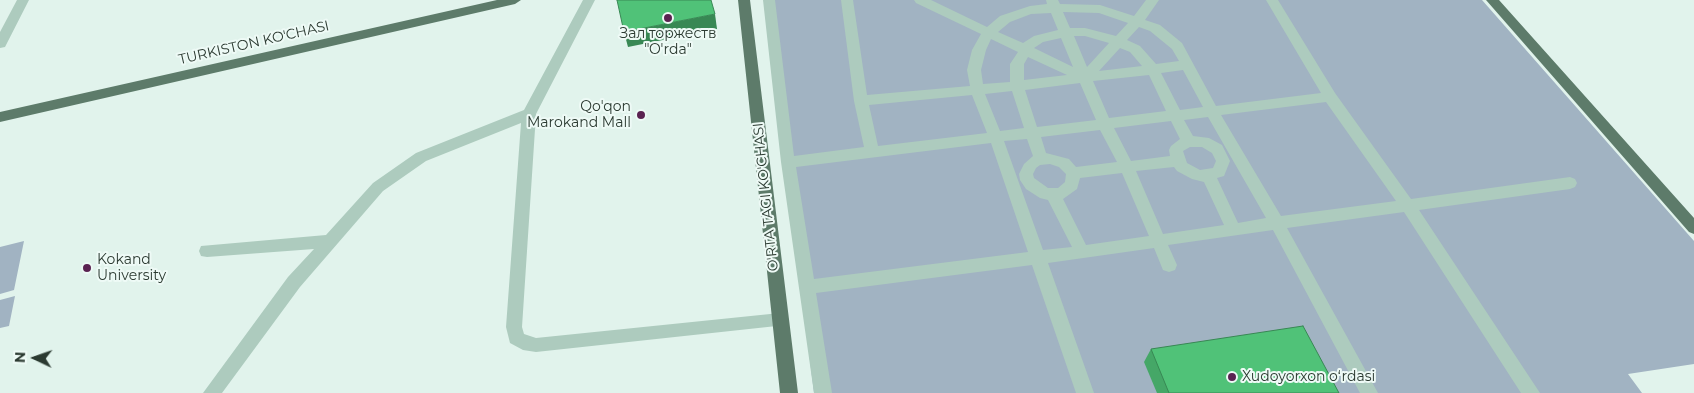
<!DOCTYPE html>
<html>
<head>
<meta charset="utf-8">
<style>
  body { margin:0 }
  #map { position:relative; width:1694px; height:393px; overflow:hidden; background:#e1f3ec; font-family:Montserrat,sans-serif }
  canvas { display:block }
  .north { position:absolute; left:10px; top:333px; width:50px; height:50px; -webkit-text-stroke:4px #eefaf6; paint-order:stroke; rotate:273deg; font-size:14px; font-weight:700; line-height:20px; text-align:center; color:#2b3a31 }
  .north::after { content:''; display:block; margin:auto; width:18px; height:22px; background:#2b3a31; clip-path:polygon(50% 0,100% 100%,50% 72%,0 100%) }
</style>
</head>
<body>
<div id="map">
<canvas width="1694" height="393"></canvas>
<div class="north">N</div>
</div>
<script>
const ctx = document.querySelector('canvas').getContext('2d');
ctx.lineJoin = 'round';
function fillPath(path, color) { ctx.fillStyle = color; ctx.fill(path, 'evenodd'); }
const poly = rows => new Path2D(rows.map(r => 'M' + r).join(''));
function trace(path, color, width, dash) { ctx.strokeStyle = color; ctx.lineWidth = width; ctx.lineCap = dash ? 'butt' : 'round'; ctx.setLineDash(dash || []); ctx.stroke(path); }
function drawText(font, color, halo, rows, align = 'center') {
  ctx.font = font + ' Montserrat,sans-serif'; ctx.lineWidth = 4; ctx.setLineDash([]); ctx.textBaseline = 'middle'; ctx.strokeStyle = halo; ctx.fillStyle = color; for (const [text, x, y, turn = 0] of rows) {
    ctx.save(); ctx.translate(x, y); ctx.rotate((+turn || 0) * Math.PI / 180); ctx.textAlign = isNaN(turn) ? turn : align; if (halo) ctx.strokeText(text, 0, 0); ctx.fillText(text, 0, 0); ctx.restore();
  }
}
const green = poly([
  [765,0,1482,0,1694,241,1694,364,1628,374,1642,393,814,393],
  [24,241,14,290,0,294,0,247],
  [15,296,9,326,0,328,0,300]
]);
const minor = poly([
  [17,0,29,0,5,47,0,48,0,32,17,0],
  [583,0,595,0,536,114,522,327,524,334,536,338,780,313,786,315,788,320,786,325,536,352,523,350,510,343,506,327,521,123,426,161,383,191,300,287,222,393,203,393,288,277,314,249,207,257,201,256,199,251,201,246,326,235,373,183,416,153,524,110,583,0],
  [763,0,775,0,794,156,864,147,854,101,841,0,853,0,867,95,970,86,967,70,972,50,981,34,916,3,914,0,931,0,987,27,1000,16,1030,6,1047,4,1046,0,1058,0,1060,4,1100,5,1134,16,1146,0,1159,0,1145,20,1160,25,1182,43,1216,106,1321,93,1266,0,1278,0,1335,93,1411,199,1570,177,1575,179,1577,183,1575,187,1570,189,1419,210,1540,393,1521,393,1404,212,1287,228,1378,393,1360,393,1273,230,1168,245,1177,265,1175,270,1169,272,1163,270,1154,248,1048,263,1094,393,1076,393,1032,265,816,293,832,393,814,393,781,162,763,0],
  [1063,12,1099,13,1128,23,1116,36,1085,28,1070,28,1063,12],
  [1051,13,1058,30,1034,36,1023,43,998,32,1010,22,1031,14,1051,13],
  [1139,27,1150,31,1172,49,1179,61,1156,64,1140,46,1127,40,1139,27],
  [1074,36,1085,36,1109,43,1087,67,1074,36],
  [1061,38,1073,67,1034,48,1043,42,1061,38],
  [991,39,1018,52,1010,64,1010,82,983,84,981,70,986,50,991,39],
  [1120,48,1130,52,1142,66,1099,71,1120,48],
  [1028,57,1067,75,1024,80,1024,64,1028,57],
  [1183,70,1203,107,1180,110,1161,73,1183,70],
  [1149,75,1166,111,1109,118,1093,81,1149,75],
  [1080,83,1096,120,1037,127,1025,90,1080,83],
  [1012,91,1024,128,1000,131,985,94,1012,91],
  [972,95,987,133,878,146,869,105,972,95],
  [1326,102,1396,201,1281,216,1221,115,1326,102],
  [1208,117,1266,218,1238,223,1217,178,1224,176,1230,161,1222,145,1209,138,1193,136,1184,120,1208,117],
  [1171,121,1180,139,1171,146,1169,150,1170,156,1131,161,1114,128,1171,121],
  [1100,130,1117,162,1076,167,1069,159,1046,153,1041,137,1100,130],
  [1027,139,1033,156,1024,164,1019,174,1020,180,1026,189,1040,198,1048,200,1072,247,1043,250,1004,141,1027,139],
  [991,143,1028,252,814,279,796,167,991,143],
  [1190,147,1202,147,1212,153,1216,161,1213,168,1200,170,1187,163,1183,151,1190,147],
  [1050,164,1059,167,1066,174,1065,182,1058,188,1048,188,1034,178,1033,174,1036,168,1040,165,1050,164],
  [1174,167,1177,171,1192,179,1204,182,1224,225,1163,234,1136,171,1174,167],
  [1122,173,1149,236,1086,245,1063,199,1077,189,1080,178,1122,173]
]);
const major = poly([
  [497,0,521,0,515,4,0,122,0,112,497,0],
  [738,0,750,0,798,393,780,393,738,0],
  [1486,0,1499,0,1694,218,1694,234,1689,232,1486,0]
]);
const wall = poly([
  [1151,349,1339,393,1157,393,1144,362]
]);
const shadedWall = poly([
  [715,14,717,29,628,47,624,32]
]);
const building = poly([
  [617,0,711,0,715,14,624,32,617,0],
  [1303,326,1339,393,1169,393,1151,349,1303,326]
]);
const markers = [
  [668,18,5,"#5a2251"],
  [641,115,5,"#5a2251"],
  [87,268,5,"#5a2251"],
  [1232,377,5,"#5a2251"]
];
const poiNames = [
  ["Зал торжеств",668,34,"center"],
  ["\"O'rda\"",668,50,"center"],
  ["Qo'qon",631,107,"right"],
  ["Marokand Mall",631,123,"right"],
  ["Kokand",97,260],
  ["University",97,276],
  ["Xudoyorxon oʻrdasi",1242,377]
];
const streetNames = [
  ["TURKISTON KO'CHASI",254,43,-13],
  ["O'RTA TAGI KO'CHASI",766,197,-96]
];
fillPath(green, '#a1b3c2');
fillPath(minor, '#adcbbe');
fillPath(major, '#5d7b6a');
fillPath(wall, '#45a767');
fillPath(shadedWall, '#388854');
fillPath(building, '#50c278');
trace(building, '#388854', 1);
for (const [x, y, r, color] of markers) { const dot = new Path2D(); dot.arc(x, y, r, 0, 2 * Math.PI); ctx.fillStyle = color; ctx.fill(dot); trace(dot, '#eefaf6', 2); }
drawText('14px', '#2b3a31', '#eefaf6', poiNames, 'left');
drawText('14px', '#2b3a31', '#eefaf6', streetNames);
</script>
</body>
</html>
